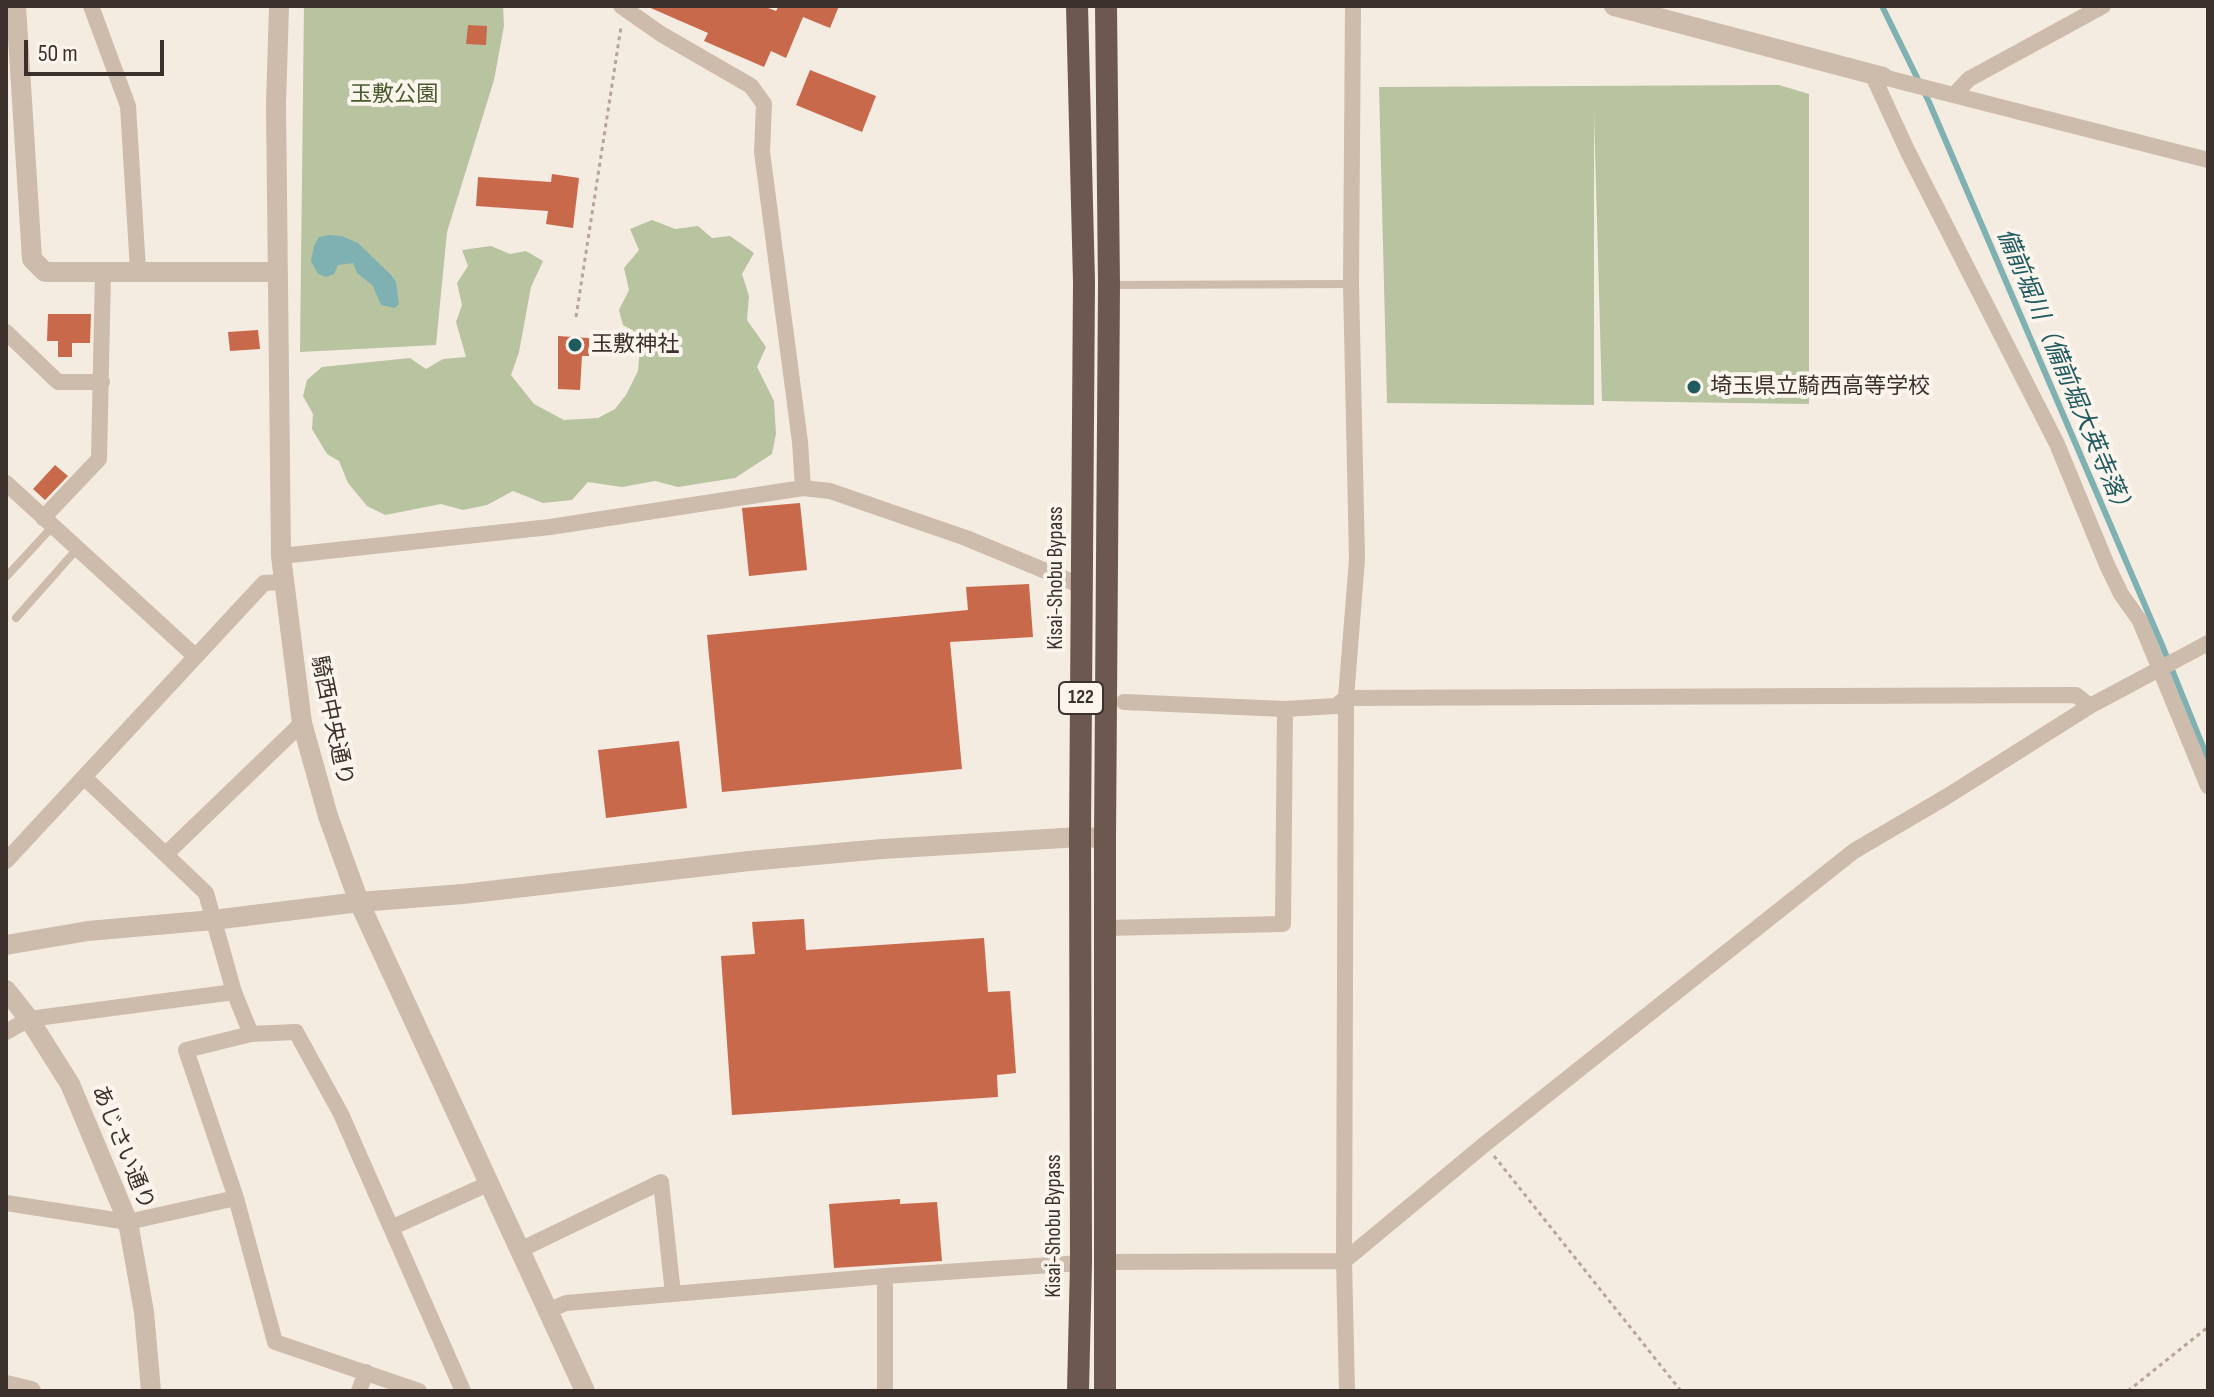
<!DOCTYPE html>
<html>
<head>
<meta charset="utf-8">
<style>
  body { margin:0 }
  #map { position:relative; width:2214px; height:1397px; overflow:hidden; background:#f4ebe1; font-family:"Sofia Sans Condensed",sans-serif }
  canvas { display:block }
  .frame { position:absolute; inset:0; border:8px solid #3b302b; pointer-events:none }
  .scale { position:absolute; left:24px; top:40px; width:140px; height:36px; box-sizing:border-box; border:4px solid #3b302b; border-top:0; padding-left:10px; font-size:24px; line-height:28px; white-space:nowrap; color:#3b302b; -webkit-text-stroke:6px #fbf5ee; paint-order:stroke }
</style>
</head>
<body>
<div id="map">
<canvas width="2214" height="1397"></canvas>
<div class="frame"></div>
<div class="scale">50 m</div>
</div>
<script>
const ctx = document.querySelector('canvas').getContext('2d');
ctx.lineJoin = 'round';
function fillPath(path, color) { ctx.fillStyle = color; ctx.fill(path, 'evenodd'); }
const poly = rows => new Path2D(rows.map(r => 'M' + r).join(''));
function trace(path, color, width, dash) { ctx.strokeStyle = color; ctx.lineWidth = width; ctx.lineCap = dash ? 'butt' : 'round'; ctx.setLineDash(dash || []); ctx.stroke(path); }
function drawText(font, color, halo, rows, align = 'center') {
  ctx.font = font + ' "Sofia Sans Condensed","Noto Sans JP",sans-serif'; ctx.lineWidth = 8; ctx.setLineDash([]); ctx.textBaseline = 'middle'; ctx.strokeStyle = halo; ctx.fillStyle = color; for (const [text, x, y, turn = 0] of rows) {
    ctx.save(); ctx.translate(x, y); ctx.rotate((+turn || 0) * Math.PI / 180); ctx.textAlign = isNaN(turn) ? turn : align; if (halo) ctx.strokeText(text, 0, 0); ctx.fillText(text, 0, 0); ctx.restore();
  }
}
const green = poly([
  [304,6,503,6,504,26,494,80,447,232,436,345,300,352],
  [1779,85,1809,94,1809,404,1602,401,1594,113,1594,405,1387,403,1379,87],
  [652,220,675,229,698,226,712,238,730,236,754,253,742,274,749,296,747,320,766,347,757,367,774,401,776,434,772,454,735,478,678,487,655,481,622,487,588,482,572,500,543,503,513,491,487,505,463,510,441,504,385,515,367,506,348,483,339,461,327,454,312,429,313,414,303,396,307,380,322,367,410,358,426,369,443,359,466,357,456,322,462,305,457,283,468,266,462,250,491,246,510,254,526,251,543,261,531,287,519,352,511,375,534,404,564,420,598,418,615,409,626,395,638,371,641,335,623,325,619,310,629,290,624,268,639,250,630,229]
]);
const water = poly([
  [329,235,342,236,358,243,391,275,396,282,399,304,395,308,381,305,373,286,357,273,353,263,338,265,334,274,326,277,318,274,311,261,314,246,319,237]
]);
const stream = poly([
  [1882,6,1929,102,2162,645,2208,759]
]);
const building = poly([
  [646,6,763,6,776,11,779,6,839,6,830,28,803,17,786,58,771,51,764,67,704,41,708,33],
  [468,25,487,26,486,45,466,44],
  [810,70,876,96,862,132,796,105],
  [552,174,579,178,573,228,546,224,548,211,476,206,478,177,551,182],
  [48,314,91,314,90,343,72,343,72,357,58,357,58,341,47,341],
  [258,330,260,349,230,351,228,332],
  [558,336,589,338,589,356,582,356,580,390,558,389],
  [55,465,68,476,45,500,33,489],
  [800,503,807,570,749,576,742,508],
  [1029,584,1033,637,950,642,962,769,722,792,707,635,968,610,966,587],
  [679,741,687,808,606,818,598,750],
  [804,919,806,950,984,938,988,992,1010,991,1016,1073,997,1075,998,1097,732,1115,721,956,755,954,752,922],
  [900,1199,900,1204,937,1202,942,1261,834,1268,829,1204]
]);
const path = poly([
  [576,317,621,27],
  [1494,1156,1681,1391],
  [2128,1391,2208,1327]
]);
const service = poly([
  [1111,285,1351,284],
  [6,577,53,526],
  [16,618,77,549]
]);
const minor = poly([
  [91,6,128,106,138,270],
  [621,6,661,34,751,86,764,104,762,152,800,442,803,488],
  [1872,74,1908,152,2057,444,2107,565,2121,594,2140,621,2208,786],
  [1883,77,2208,160],
  [1954,95,1969,79,2103,6],
  [6,332,58,382,102,382],
  [6,483,195,656],
  [43,518,99,459,103,272],
  [281,556,550,527,803,488,830,491,966,538,1082,586],
  [1124,702,1285,709,1336,706,1346,698,2076,695,2090,706],
  [84,777,206,893,234,992,251,1034],
  [166,854,302,723],
  [6,861,264,583,283,582],
  [1105,928,1283,924,1285,709],
  [6,1032,29,1019,234,992],
  [6,1203,128,1222,236,1198],
  [393,1227,490,1183],
  [520,1250,661,1182,673,1294],
  [1106,1262,1344,1261,1485,1144,1854,851,1946,797,2090,706,2208,643],
  [547,1311,566,1303,885,1276,1081,1263],
  [359,1391,366,1372],
  [419,1391,275,1342,236,1198,186,1050,251,1034,296,1032,341,1114,463,1391],
  [885,1391,885,1276],
  [1347,1391,1344,1261,1346,698,1357,559,1351,284,1353,6]
]);
const tertiary = poly([
  [16,6,32,259,45,272,278,272],
  [279,6,276,104,281,556,302,723,328,816,359,902,585,1391],
  [1614,6,1883,77],
  [6,945,88,931,213,920,359,902,463,894,749,861,882,849,1080,837,1105,838],
  [6,990,29,1019,70,1084,128,1222,144,1312,151,1391],
  [6,1385,31,1391]
]);
const trunk = poly([
  [1077,6,1084,282,1080,837,1081,1263,1078,1391],
  [1105,1391,1105,838,1109,285,1106,6]
]);
const markers = [
  [575,345,8,"#1f5a5e"],
  [1694,387,8,"#1f5a5e"]
];
const shields = [
  [1081,698,44]
];
const shieldNames = [
  ["122",1081,698]
];
const parkNames = [
  ["玉敷公園",394,95]
];
const poiNames = [
  ["玉敷神社",591,345],
  ["埼玉県立騎西高等学校",1710,387]
];
const streetNames = [
  ["Kisai-Shobu Bypass",1056,578,-90],
  ["騎西中央通り",331,721,78],
  ["あじさい通り",122,1148,68],
  ["Kisai-Shobu Bypass",1054,1226,-90]
];
const waterNames = [
  ["備前堀川（備前堀大英寺落）",2064,374,67]
];
fillPath(green, '#b8c4a0');
fillPath(water, '#7fb0b2');
trace(stream, '#7fb0b2', 6);
fillPath(building, '#c8694b');
trace(path, '#b9a596', 3, [4, 4]);
trace(service, '#cdbbac', 8);
trace(minor, '#cdbbac', 16);
trace(tertiary, '#cdbbac', 20);
trace(trunk, '#6c584f', 22);
for (const [x, y, r, color] of markers) { const dot = new Path2D(); dot.arc(x, y, r, 0, 2 * Math.PI); ctx.fillStyle = color; ctx.fill(dot); trace(dot, '#fbf5ee', 3); }
for (const [x, y, w] of shields) { const box = new Path2D(); box.roundRect(x - w / 2, y - 16, w, 32, 6); ctx.fillStyle = '#fbf5ee'; ctx.fill(box); trace(box, '#3b302b', 2); }
drawText('bold 20px', '#3b302b', null, shieldNames);
drawText('22px', '#4a5a2e', '#fbf5ee', parkNames);
drawText('22px', '#3b302b', '#fbf5ee', poiNames, 'left');
drawText('22px', '#3b302b', '#fbf5ee', streetNames);
drawText('italic 24px', '#1f5a5e', '#fbf5ee', waterNames);
</script>
</body>
</html>
